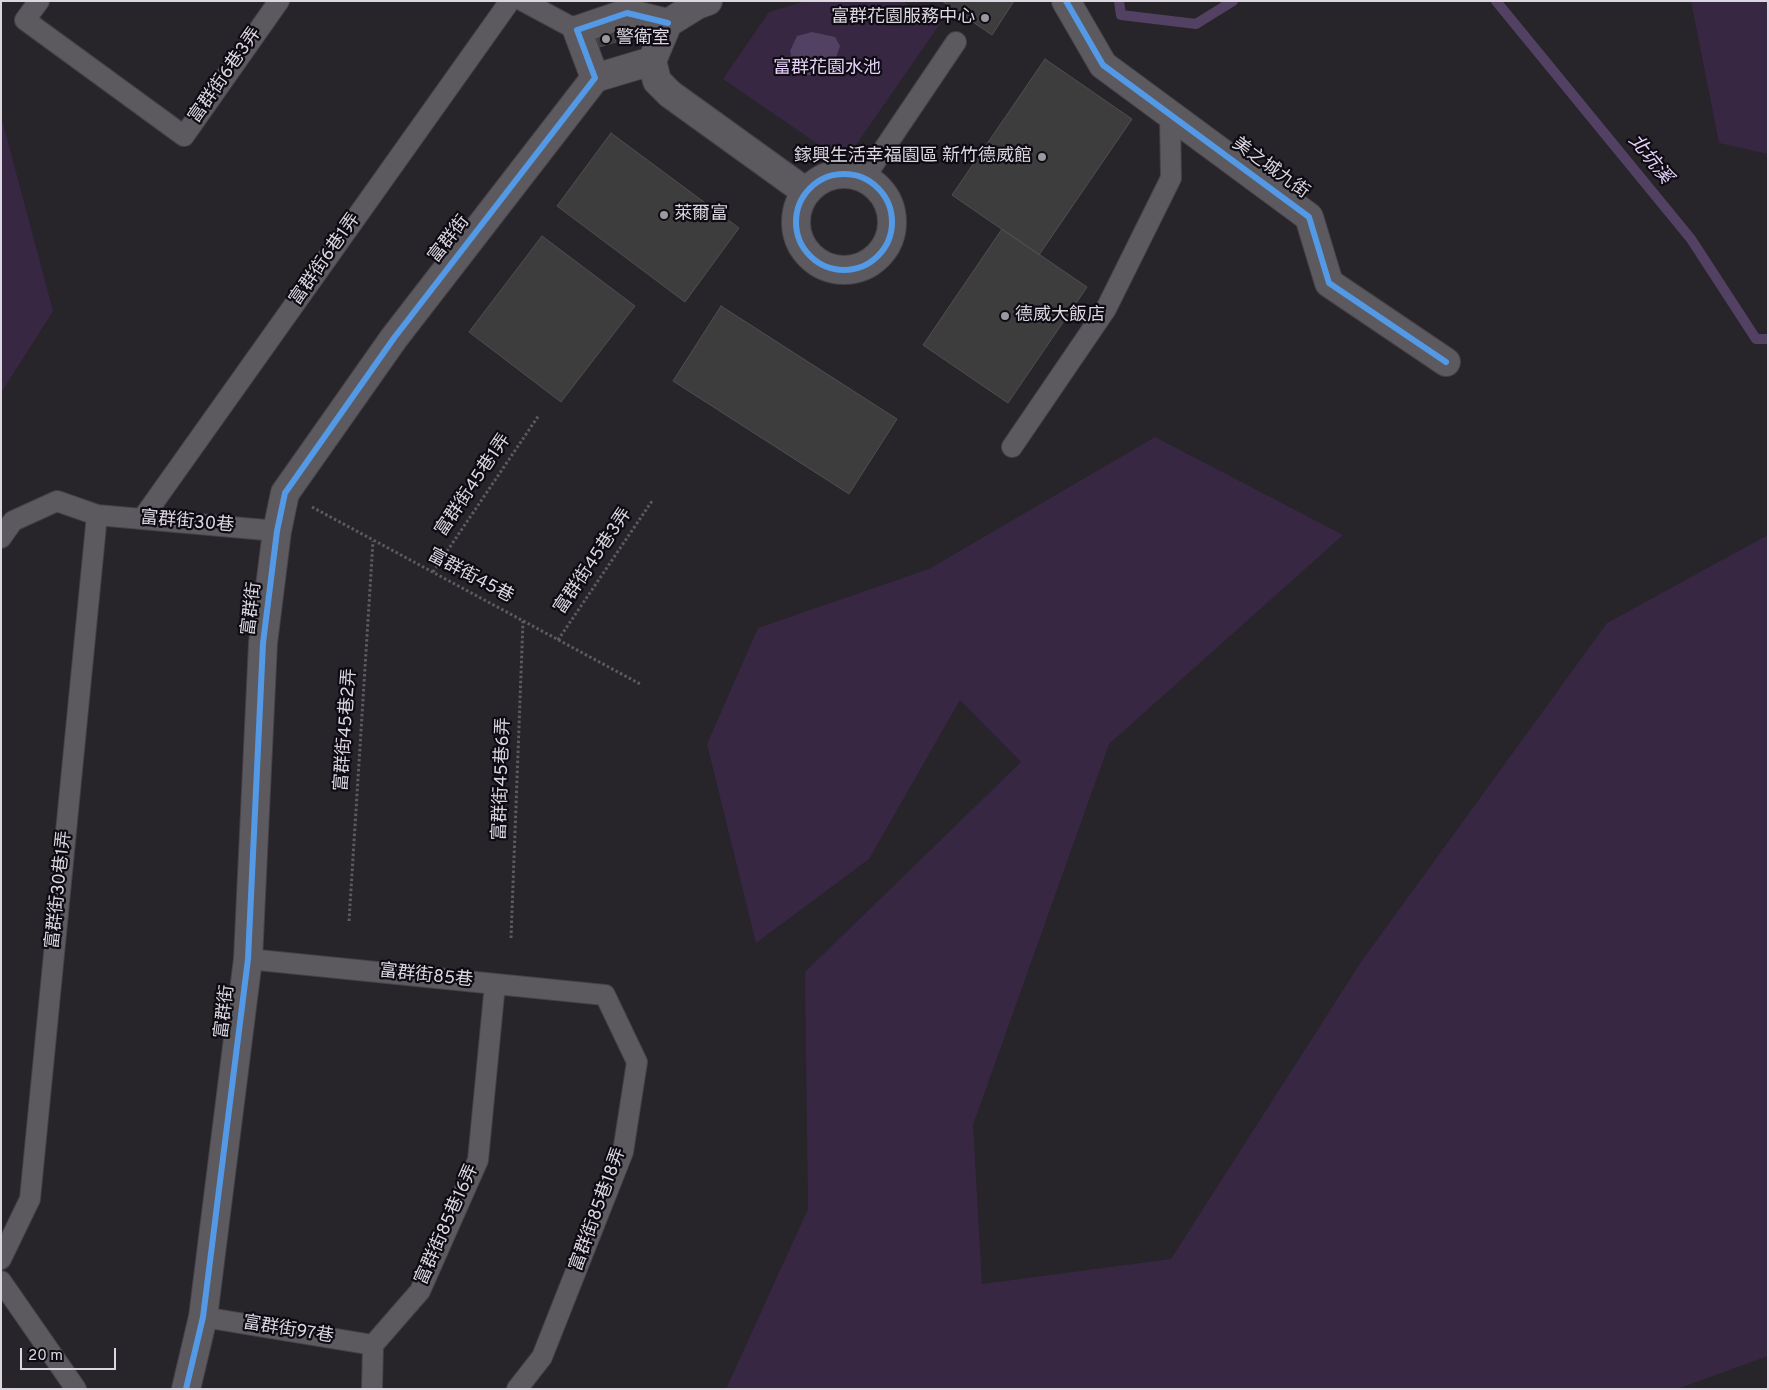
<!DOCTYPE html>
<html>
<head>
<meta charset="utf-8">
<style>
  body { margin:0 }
  #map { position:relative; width:1769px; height:1390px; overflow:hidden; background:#27242a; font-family:Overpass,sans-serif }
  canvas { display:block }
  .frame { position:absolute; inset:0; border:2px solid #dbd6e0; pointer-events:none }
  .scale { position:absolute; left:20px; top:1348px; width:96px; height:22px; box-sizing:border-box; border:2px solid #dbd6e0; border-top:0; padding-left:6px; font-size:15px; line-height:18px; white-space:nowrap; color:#dbd6e0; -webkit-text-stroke:4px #0e0b12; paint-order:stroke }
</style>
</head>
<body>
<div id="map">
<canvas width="1769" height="1390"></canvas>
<div class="frame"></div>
<div class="scale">20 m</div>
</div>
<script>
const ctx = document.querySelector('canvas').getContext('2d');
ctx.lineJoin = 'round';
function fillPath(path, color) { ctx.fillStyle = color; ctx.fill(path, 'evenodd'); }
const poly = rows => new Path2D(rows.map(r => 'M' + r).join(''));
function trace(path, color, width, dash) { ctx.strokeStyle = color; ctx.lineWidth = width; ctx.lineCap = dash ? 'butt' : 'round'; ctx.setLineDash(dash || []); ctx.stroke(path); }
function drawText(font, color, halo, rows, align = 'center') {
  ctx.font = font + ' Overpass,"Noto Sans TC",sans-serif'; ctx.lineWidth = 4.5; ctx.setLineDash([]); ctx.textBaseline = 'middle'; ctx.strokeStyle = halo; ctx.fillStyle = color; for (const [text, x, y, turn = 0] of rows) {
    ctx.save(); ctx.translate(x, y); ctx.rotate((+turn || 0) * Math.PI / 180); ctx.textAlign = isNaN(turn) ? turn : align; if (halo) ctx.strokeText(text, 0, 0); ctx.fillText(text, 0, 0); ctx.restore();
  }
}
const green = poly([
  [806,1,902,1,940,24,844,162,723,79,769,12],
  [1691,1,1768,1,1768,154,1719,143],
  [1,116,53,311,1,393],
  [1155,437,1343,535,1109,744,973,1125,982,1284,1171,1259,1361,962,1607,623,1768,535,1768,1356,1677,1389,726,1389,808,1209,805,972,1021,762,960,700,869,859,756,943,707,744,758,628,929,569]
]);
const water = poly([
  [812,32,835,37,840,46,832,69,822,75,807,75,793,64,790,51,797,36]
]);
const stream = poly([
  [1119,1,1121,15,1196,24,1233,1],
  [1496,1,1691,239,1756,339,1768,339]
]);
const building = poly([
  [942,1,1014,1,992,35,942,1],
  [612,31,616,42,599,47,596,36,612,31],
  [1045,59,1132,119,1039,255,952,195,1045,59],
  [611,133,739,228,685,302,557,206,611,133],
  [1002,229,1087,287,1008,403,923,345,1002,229],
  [542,236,635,306,561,402,469,332,542,236],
  [721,306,897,419,849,494,673,381,721,306]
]);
const path = poly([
  [312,507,642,685],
  [433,572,539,415],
  [558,640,652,501],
  [349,921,373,541],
  [511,938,523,621]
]);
const lane = poly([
  [39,1,25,20,184,136,279,1],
  [523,1,577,30],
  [865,177,956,42],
  [1012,447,1106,309,1171,178,1170,115],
  [142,519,510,1],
  [1,538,13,521,57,501,97,515,277,531],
  [248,959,605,995,637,1062,623,1152,542,1357,517,1389],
  [1,1259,30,1199,97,515],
  [1,1281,76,1389],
  [203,1317,373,1345],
  [372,1389,373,1345,420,1291,478,1160,495,984]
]);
const street = poly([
  [708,1,697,5,668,23,652,61,657,81,670,94,806,192],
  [1066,1,1103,65,1309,217,1329,283,1446,362],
  [595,78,652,61],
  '796 222a48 48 0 1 1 96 0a48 48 0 1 1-96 0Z',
  [186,1389,203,1317,248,959,263,643,277,531,285,493,394,338,595,78,577,30,627,13,668,23]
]);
const cycleway = poly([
  [1066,1,1103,65,1309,217,1329,283,1446,362],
  '796 222a48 48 0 1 1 96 0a48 48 0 1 1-96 0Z',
  [186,1389,203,1317,248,959,263,643,277,531,285,493,394,338,595,78,577,30,627,13,668,23]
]);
const markers = [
  [985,18,5,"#9c98a0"],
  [606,39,5,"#9c98a0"],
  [1042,157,5,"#9c98a0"],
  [664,215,5,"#9c98a0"],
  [1005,316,5,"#9c98a0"]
];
const poiNames = [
  ["富群花園服務中心",975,18,"right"],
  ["警衛室",616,39],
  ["鎵興生活幸福園區 新竹德威館",1032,157,"right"],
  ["萊爾富",674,215],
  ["德威大飯店",1015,316]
];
const parkNames = [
  ["富群花園水池",827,69]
];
const streetNames = [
  ["富群街6巷3弄",226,76,-55],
  ["美之城九街",1270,169,36],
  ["富群街",450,240,-52],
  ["富群街6巷1弄",326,260,-55],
  ["富群街45巷1弄",474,486,-56],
  ["富群街30巷",187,523,5],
  ["富群街45巷3弄",594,562,-56],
  ["富群街45巷",470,577,28],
  ["富群街",253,609,-83],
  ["富群街45巷2弄",347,730,-86],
  ["富群街45巷6弄",503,779,-88],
  ["富群街30巷1弄",60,890,-84],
  ["富群街85巷",426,977,6],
  ["富群街",226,1012,-83],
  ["富群街85巷18弄",599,1210,-70],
  ["富群街85巷16弄",448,1225,-66],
  ["富群街97巷",288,1331,9]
];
const waterNames = [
  ["北坑溪",1649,160,51]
];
fillPath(green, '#372743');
fillPath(water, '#524162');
trace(stream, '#524162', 10);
fillPath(building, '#3e3d3e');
trace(building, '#504f4f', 1);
trace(lane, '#444148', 22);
trace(street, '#444148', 30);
trace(path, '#5d5a60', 3, [2.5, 2.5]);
trace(lane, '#5c5a5f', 20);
trace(street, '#5c5a5f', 28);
trace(cycleway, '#5399e6', 6);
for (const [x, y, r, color] of markers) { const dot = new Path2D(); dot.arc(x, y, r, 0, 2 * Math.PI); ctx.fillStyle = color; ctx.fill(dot); trace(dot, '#0e0b12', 2); }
drawText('18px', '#dbd6e0', '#0e0b12', poiNames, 'left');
drawText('18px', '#e5d2f8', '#0e0b12', parkNames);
drawText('18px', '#dbd6e0', '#0e0b12', streetNames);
drawText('italic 19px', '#e6d3f9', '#0e0b12', waterNames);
</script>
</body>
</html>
